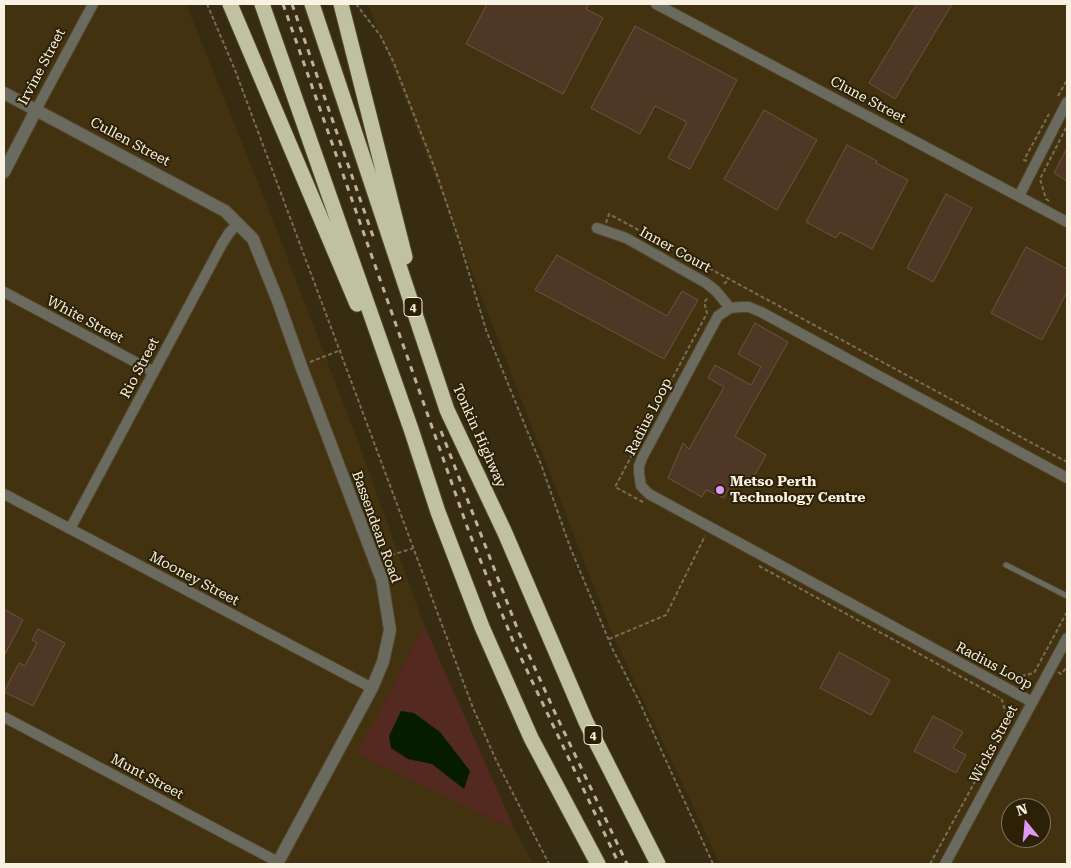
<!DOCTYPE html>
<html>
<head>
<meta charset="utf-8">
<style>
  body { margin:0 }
  #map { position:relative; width:1071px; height:868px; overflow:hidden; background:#372b11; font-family:"Roboto Serif",serif }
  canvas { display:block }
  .frame { position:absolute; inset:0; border:5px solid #f9f2e2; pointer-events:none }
  .north { position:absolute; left:1001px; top:798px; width:50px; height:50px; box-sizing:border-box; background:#2c2106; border:1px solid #7e755e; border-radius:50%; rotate:343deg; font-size:14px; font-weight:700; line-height:20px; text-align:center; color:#f9f2e2 }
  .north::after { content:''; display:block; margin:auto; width:18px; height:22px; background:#dd99f4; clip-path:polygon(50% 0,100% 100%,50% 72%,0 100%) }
</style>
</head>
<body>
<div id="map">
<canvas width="1071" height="868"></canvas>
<div class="frame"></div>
<div class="north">N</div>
</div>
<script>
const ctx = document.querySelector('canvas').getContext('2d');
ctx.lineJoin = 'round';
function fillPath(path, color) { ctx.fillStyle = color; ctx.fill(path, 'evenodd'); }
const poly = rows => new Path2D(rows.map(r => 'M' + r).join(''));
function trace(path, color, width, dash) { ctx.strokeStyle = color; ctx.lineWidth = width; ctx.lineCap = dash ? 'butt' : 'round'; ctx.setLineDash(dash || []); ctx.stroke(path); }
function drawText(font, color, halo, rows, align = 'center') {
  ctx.font = font + ' "Roboto Serif",serif'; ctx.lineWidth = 4; ctx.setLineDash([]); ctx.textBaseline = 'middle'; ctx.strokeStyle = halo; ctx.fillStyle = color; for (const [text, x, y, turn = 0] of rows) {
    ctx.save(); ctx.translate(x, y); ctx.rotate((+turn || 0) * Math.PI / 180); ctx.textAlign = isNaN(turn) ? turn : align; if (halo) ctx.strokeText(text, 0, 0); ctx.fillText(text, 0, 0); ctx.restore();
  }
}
const built = poly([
  [4,4,186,4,265,200,356,436,424,625,357,754,515,830,533,864,4,864],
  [368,4,1067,4,1067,864,720,864,611,631],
  [1011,808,1041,808,1041,838,1011,838]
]);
const green = poly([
  [424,625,515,830,357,754]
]);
const water = poly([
  [401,711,414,713,440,732,470,771,464,789,432,764,408,759,391,748,389,736]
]);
const building = poly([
  [487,4,589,4,586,9,603,18,563,94,466,44,487,4],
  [917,4,952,4,895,99,869,83,917,4],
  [635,26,737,80,690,169,668,158,687,122,655,106,640,134,591,108,635,26],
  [764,110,817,140,777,210,724,179,764,110],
  [847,145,877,161,876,163,908,180,872,249,840,232,836,238,806,222,847,145],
  [1067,148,1067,181,1054,173,1067,148],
  [946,194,972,208,933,282,907,268,946,194],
  [1026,247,1067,269,1067,292,1042,340,991,313,1026,247],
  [557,255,667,316,682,291,698,300,664,359,535,290,557,255],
  [755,323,788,342,735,436,766,455,750,484,735,475,724,498,706,490,702,497,668,478,683,443,689,449,724,387,708,378,715,365,751,385,761,367,738,354,755,323],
  [4,609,23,620,4,656,4,609],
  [38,629,65,643,33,706,4,692,19,663,25,666,37,643,32,640,38,629],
  [839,652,890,680,871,715,820,688,839,652],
  [933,716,963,732,953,748,966,755,956,773,914,751,933,716]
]);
const path = poly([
  [207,4,235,70,473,708,496,760,549,864],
  [356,4,380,35,394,63,435,169,460,243,486,330,542,467,570,547,612,648,639,701,713,864],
  [1058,96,1067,80],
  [1027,161,1024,160,1049,114],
  [1049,201,1046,199,1040,179,1067,126],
  [606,223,609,214,1067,462],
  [724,284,729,279],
  [310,362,341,350],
  [643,502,615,487,707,313,704,302,709,297],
  [385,557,414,548],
  [759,566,998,697],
  [609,639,666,615,705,536],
  [1058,672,1061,674,1067,667],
  [1009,677,1013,678,1034,673,1067,612],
  [930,864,1008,721,1002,700,998,697]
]);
const service = poly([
  [1006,565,1067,596]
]);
const minor = poly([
  [656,4,1067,222],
  [36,110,93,4],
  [1019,196,1067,102],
  [597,228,626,238,706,283,716,291,730,308],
  [4,292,154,372],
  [4,494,372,688],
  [70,529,222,244,229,233,238,223],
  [1032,702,649,494,641,486,639,473,639,466,642,458,718,316,730,308,740,307,749,307,761,312,1067,478],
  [4,717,278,862],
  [945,864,1067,638]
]);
const tertiary = poly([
  [4,93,225,211,253,239,278,301,301,366,382,580,390,630,383,662,372,688,277,864],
  [4,172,36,110]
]);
const motorway = poly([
  [230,4,357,304],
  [262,4,411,429,438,512,482,627,531,738,598,864],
  [312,4,447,410,505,533,586,722,658,864],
  [341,4,405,257]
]);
const rail = poly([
  [283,4,469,532,513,641,619,864],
  [292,4,375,242],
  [441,431,519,633,557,717,627,864]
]);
const markers = [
  [720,490,5,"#dd99f4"]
];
const shields = [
  [413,307,18],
  [593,735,18]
];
const shieldNames = [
  ["4",413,307],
  ["4",593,735]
];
const streetNames = [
  ["Irvine Street",42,67,-62],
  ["Clune Street",868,100,28],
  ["Cullen Street",130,142,28],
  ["Inner Court",675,250,29],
  ["White Street",85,320,28],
  ["Rio Street",140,368,-62],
  ["Radius Loop",649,417,-63],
  ["Tonkin Highway",479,436,66],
  ["Bassendean Road",376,527,70],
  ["Mooney Street",194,579,28],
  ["Radius Loop",994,666,28],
  ["Wicks Street",994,744,-62],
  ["Munt Street",147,777,28]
];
const poiNames = [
  ["Metso Perth",730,482],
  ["Technology Centre",730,498]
];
fillPath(built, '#423210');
fillPath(green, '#532920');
fillPath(water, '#061c00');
fillPath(building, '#4e3725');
trace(building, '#6d5441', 1);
trace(service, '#52472e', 7);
trace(minor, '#52472e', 12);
trace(tertiary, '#52472e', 14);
trace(motorway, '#52472e', 17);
trace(path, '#786d57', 2, [4, 2.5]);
trace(service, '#6a6b5e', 5);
trace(minor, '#6a6b5e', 10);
trace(tertiary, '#6a6b5e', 12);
trace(motorway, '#bfc1a1', 15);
trace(rail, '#bbb29f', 3, [6, 6]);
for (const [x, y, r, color] of markers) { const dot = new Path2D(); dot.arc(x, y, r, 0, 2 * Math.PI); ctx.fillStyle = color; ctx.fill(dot); trace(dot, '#2c2106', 2); }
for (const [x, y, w] of shields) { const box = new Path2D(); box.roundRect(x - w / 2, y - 9.5, w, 19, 4); ctx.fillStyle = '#2c2106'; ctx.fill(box); trace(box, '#f9f2e2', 1); }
drawText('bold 12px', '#f9f2e2', null, shieldNames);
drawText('14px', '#f9f2e2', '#2c2106', streetNames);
drawText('bold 14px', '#f9f2e2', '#2c2106', poiNames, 'left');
</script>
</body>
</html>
